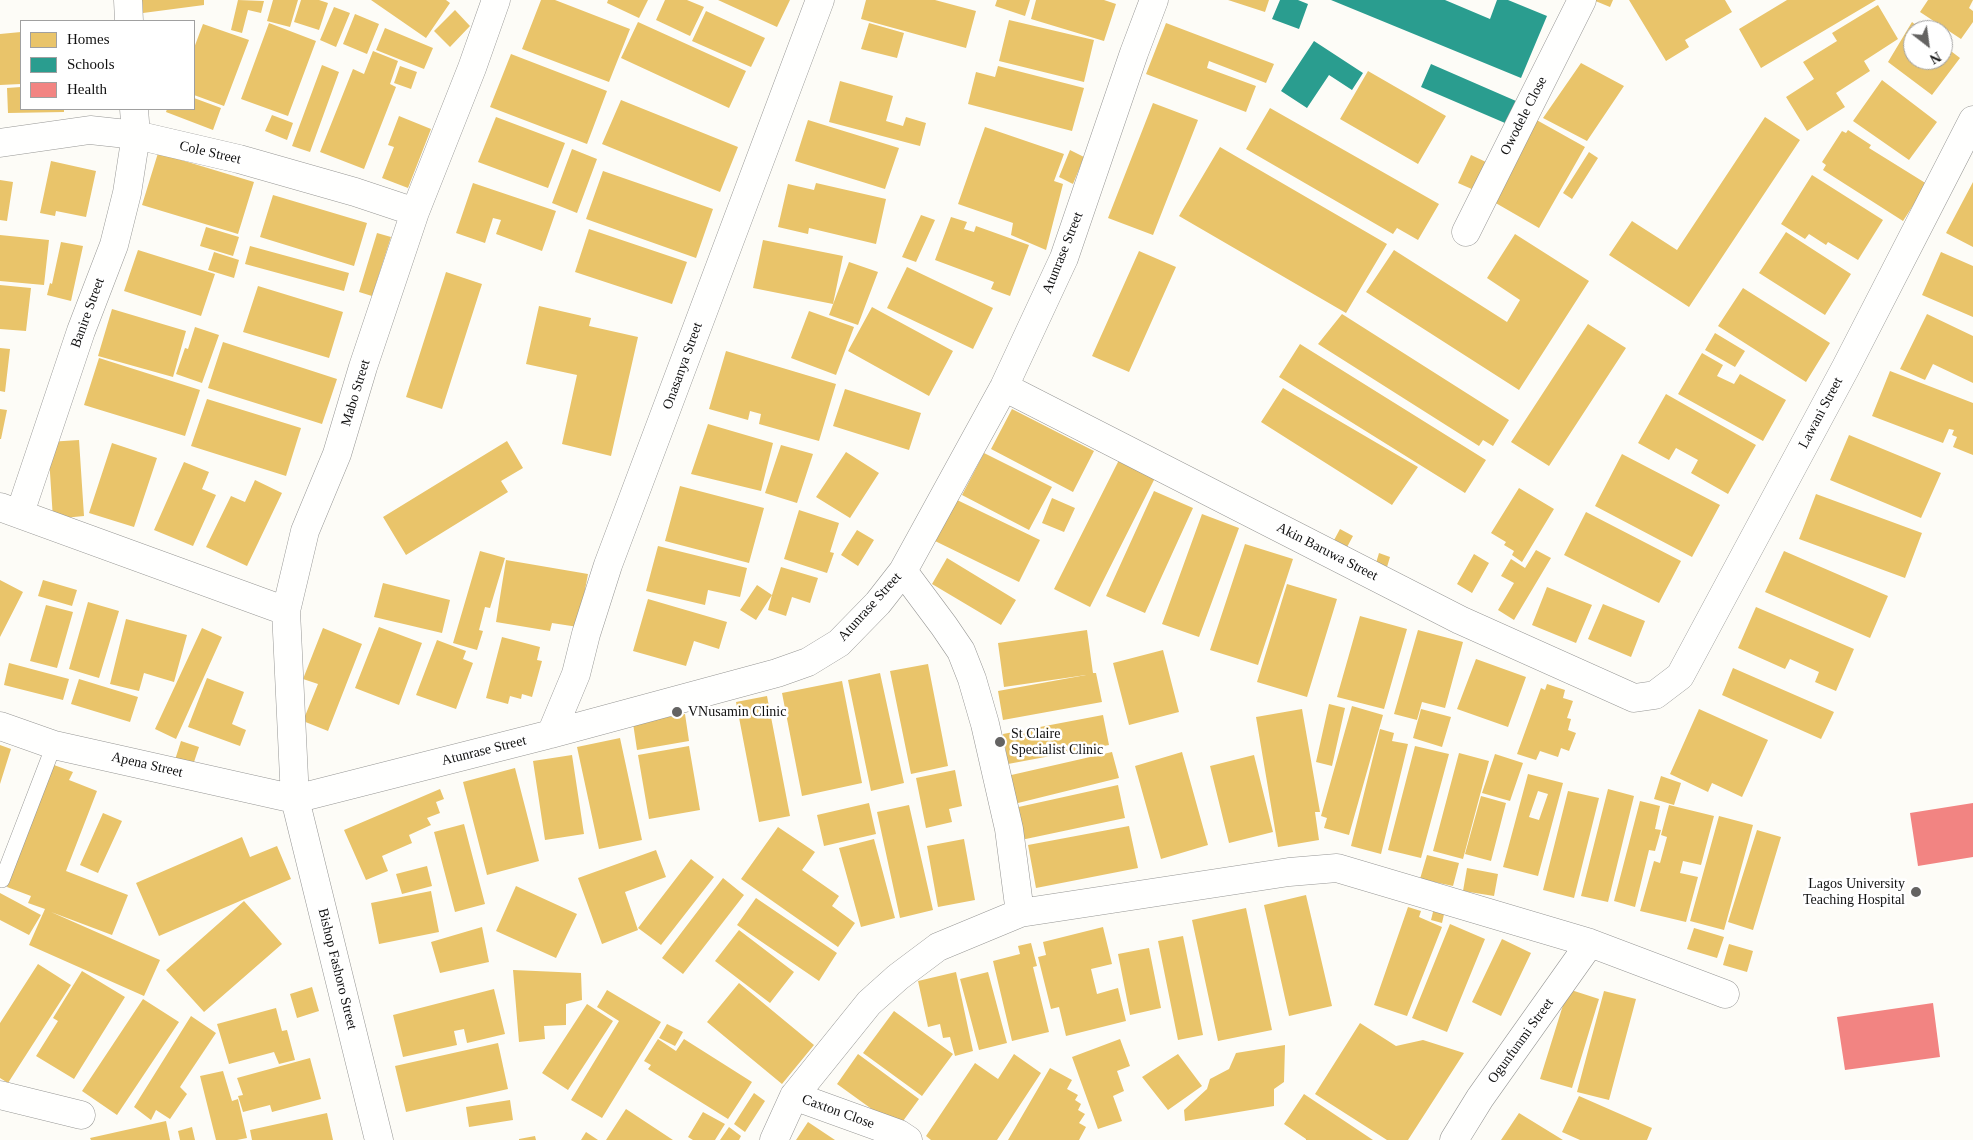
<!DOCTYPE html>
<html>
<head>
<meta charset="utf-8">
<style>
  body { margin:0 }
  #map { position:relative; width:1973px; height:1140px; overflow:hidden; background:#fdfcf7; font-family:Georgia,serif }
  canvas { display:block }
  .legend { position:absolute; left:20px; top:20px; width:175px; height:90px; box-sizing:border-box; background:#fff; border:1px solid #a0a0a0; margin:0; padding:6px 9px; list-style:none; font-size:15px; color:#111 }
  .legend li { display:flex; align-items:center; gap:10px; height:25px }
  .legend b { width:25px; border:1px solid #a0a0a0 }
  .north { position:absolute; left:1903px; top:20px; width:50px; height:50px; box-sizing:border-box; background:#fff; border:1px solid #a0a0a0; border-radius:50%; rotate:150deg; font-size:14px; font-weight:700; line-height:20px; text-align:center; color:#111 }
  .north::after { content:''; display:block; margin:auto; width:18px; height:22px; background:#646362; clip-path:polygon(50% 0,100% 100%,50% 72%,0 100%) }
</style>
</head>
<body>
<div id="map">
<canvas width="1973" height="1140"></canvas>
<ul class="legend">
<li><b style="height:14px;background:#e9c46a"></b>Homes</li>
<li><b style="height:14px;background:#2a9d8f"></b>Schools</li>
<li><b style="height:14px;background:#f28482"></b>Health</li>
</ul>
<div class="north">N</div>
</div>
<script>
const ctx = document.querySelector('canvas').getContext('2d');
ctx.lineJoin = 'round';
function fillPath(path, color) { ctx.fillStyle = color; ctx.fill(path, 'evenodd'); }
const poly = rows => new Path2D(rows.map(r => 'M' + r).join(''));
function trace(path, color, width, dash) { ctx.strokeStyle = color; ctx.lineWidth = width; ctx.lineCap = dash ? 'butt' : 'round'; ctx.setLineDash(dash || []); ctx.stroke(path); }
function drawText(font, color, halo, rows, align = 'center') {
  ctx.font = font + ' Georgia,serif'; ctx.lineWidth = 5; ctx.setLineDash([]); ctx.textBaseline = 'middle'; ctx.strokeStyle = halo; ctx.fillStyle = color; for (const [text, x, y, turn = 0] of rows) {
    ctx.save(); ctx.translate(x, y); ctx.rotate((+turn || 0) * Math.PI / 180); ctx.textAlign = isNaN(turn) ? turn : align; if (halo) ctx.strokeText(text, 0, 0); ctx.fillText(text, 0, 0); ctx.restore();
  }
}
const homes = poly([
  [142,0,204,0,204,5,143,13],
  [238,0,264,1,261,13,248,10,242,33,231,30],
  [273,0,298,0,290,27,267,21],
  [301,0,319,0,328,3,319,30,294,22],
  [371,0,446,0,450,3,426,38],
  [541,0,555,0,630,29,609,82,522,49],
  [608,0,648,0,639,18,607,3],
  [665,0,687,0,704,7,690,36,656,20],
  [718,0,790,0,777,27],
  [866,0,935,0,976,11,966,48,861,19],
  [997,0,1030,0,1025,16,995,6],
  [1036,0,1104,0,1116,4,1104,41,1031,19],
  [1228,0,1269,0,1265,12],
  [1593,0,1613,0,1610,7],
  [1629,0,1725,0,1732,12,1685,40,1689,47,1666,61],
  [1787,0,1876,0,1761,68,1739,29],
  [1928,0,1973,0,1969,8,1973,11,1973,22,1961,39,1920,12],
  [1878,5,1898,39,1864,61,1870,71,1836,93,1845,107,1807,131,1786,97,1814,79,1803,62,1837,41,1832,33],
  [334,7,350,13,336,47,320,40],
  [455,10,470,26,450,47,434,31],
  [706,11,765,38,751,67,692,41],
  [355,14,379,24,367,54,343,44],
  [1009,20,1094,40,1084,82,999,61],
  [638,22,746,71,729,108,621,58],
  [1912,22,1922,30,1913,30,1913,60,1943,60,1943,45,1960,58,1932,95,1888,62],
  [269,23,316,41,288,116,241,99],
  [869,23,904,33,897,58,861,49],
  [1166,23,1274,64,1266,83,1209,61,1207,68,1256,86,1246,112,1146,74],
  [203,24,249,40,224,106,194,95,194,48],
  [385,28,433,48,424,69,376,50],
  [21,32,21,84,0,85,0,34],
  [373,51,398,61,390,84,396,87,364,169,320,152,353,69,364,74],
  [511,54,607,91,587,144,490,107],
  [1581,63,1624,86,1587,141,1543,118],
  [322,65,339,72,310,152,292,146],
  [400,66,417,72,411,89,394,83],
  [998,66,1084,88,1072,131,968,104,976,72,995,77],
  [1368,71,1446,116,1418,164,1340,119],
  [1882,80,1937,122,1909,160,1853,121],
  [840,81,893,96,886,121,903,126,906,117,926,123,920,146,829,122],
  [21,87,21,109,64,109,64,112,8,113,7,88],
  [194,98,221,108,213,130,166,112,167,109,194,109],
  [621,100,738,147,720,192,602,144],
  [1153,103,1198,120,1153,235,1108,218],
  [1270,108,1439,204,1418,240,1397,228,1393,234,1246,149],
  [272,115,293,123,287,140,265,131],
  [399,116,431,129,408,188,382,178,394,147,388,145],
  [496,117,565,143,548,188,478,162],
  [1765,117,1800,140,1689,307,1609,255,1632,221,1677,250],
  [1533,118,1585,147,1539,228,1487,198],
  [808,120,899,148,885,189,795,161],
  [985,127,1064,154,1054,181,1063,184,1046,250,1011,235,1013,223,958,204],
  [1848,130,1871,145,1869,148,1927,184,1903,221,1823,170,1826,165,1822,162,1842,131,1846,133],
  [1220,147,1387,244,1346,313,1179,216],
  [572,149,597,159,577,213,552,203],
  [1070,150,1084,157,1073,184,1059,177],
  [1589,152,1598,158,1572,199,1563,193],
  [158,153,254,182,238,234,142,205],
  [1471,155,1486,162,1474,190,1458,183],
  [51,161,96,171,86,217,56,211,55,216,40,213],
  [603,171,713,209,696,258,586,219],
  [1812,175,1883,220,1858,260,1828,242,1826,245,1809,234,1805,239,1781,224],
  [0,180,13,182,7,221,0,220],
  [1973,182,1973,247,1946,233],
  [473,183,556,211,542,251,496,234,501,220,493,218,485,243,456,233],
  [816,183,886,199,876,244,809,228,808,234,778,227,788,184,814,190],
  [273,195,367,223,354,266,260,237],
  [921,215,935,220,916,262,902,257],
  [951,217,967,222,964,229,974,232,976,226,1029,245,1010,296,991,289,994,282,935,260],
  [206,227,239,237,233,256,200,246],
  [589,229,687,262,672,304,575,272],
  [1786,232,1851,274,1825,315,1759,273],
  [377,233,391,237,372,296,359,292],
  [1515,234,1589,281,1519,390,1366,292,1394,250,1507,322,1520,300,1487,278],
  [0,235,49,240,44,285,0,281],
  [763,240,843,256,833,304,753,288],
  [61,242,83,246,71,301,47,295,50,283,52,284],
  [250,246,349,273,344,291,245,264],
  [138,250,215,274,201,316,124,291],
  [1139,251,1176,267,1129,372,1092,356],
  [214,252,239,260,234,278,208,270],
  [1941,252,1973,266,1973,317,1922,295],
  [849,262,878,272,858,325,829,315],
  [907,267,993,308,973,349,887,308],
  [446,272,482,284,442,409,406,397],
  [0,285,31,288,26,331,0,329],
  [258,286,343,312,329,358,243,332],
  [1743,288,1830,343,1806,382,1718,326],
  [539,306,591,318,589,326,638,337,611,456,562,444,577,375,526,364],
  [872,307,953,351,929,396,848,351],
  [112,309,186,331,173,377,98,356],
  [809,311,854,327,836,375,791,358],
  [1342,314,1509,420,1493,446,1483,440,1479,446,1318,344],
  [1927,314,1973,336,1973,383,1933,364,1925,380,1900,369],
  [1588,324,1626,348,1549,466,1511,442],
  [195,327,219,335,202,383,176,374,185,348,188,349],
  [1715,333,1745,351,1735,367,1705,350],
  [223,342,337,379,322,424,208,388],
  [1300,344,1486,460,1465,493,1279,377],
  [0,348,10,349,5,392,0,391],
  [726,351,836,384,819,441,759,424,761,414,750,411,748,420,709,409],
  [1702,353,1723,365,1717,376,1734,384,1740,374,1786,400,1763,441,1678,394],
  [99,358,200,390,185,436,84,405],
  [1890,371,1973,403,1973,455,1953,447,1957,437,1952,435,1954,430,1949,429,1943,443,1872,416],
  [1283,388,1418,467,1392,505,1261,422],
  [845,389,921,413,909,450,833,426],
  [1666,394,1756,445,1728,494,1691,473,1698,460,1676,448,1669,460,1638,443],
  [207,399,301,428,286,476,191,446],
  [0,409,7,410,1,439,0,439],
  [1012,409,1094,451,1073,492,991,449],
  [708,424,773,443,761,491,691,474],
  [1849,435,1941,473,1921,518,1830,480],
  [79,440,84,516,53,519,48,442],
  [507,441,523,468,501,481,508,492,406,555,383,517],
  [112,443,157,458,134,527,89,513],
  [781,445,813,454,797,503,765,493],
  [846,452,879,473,850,518,816,497],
  [984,453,1052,487,1029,530,962,495],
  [1622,454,1720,505,1692,557,1595,506],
  [1120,458,1156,476,1090,607,1054,589],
  [184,462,209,472,202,489,216,495,193,546,154,530],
  [255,480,282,493,247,566,206,547,231,496,245,502],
  [680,486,764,508,749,563,665,541],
  [1519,488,1554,509,1522,562,1512,555,1514,551,1504,545,1506,542,1491,533],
  [1154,491,1193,508,1145,613,1106,596],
  [1816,494,1922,533,1905,578,1799,539],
  [1052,498,1075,508,1064,532,1042,523],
  [955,499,1040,540,1019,582,935,541],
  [799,510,839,523,830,552,834,553,827,573,784,559],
  [1586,512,1681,561,1659,603,1564,555],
  [1202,514,1239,528,1199,637,1162,624],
  [1340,529,1353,536,1346,549,1333,542],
  [857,530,874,540,858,566,841,555],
  [1245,544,1293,559,1258,665,1210,650],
  [658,546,747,568,740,597,708,590,705,605,646,591],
  [1536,550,1551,558,1514,620,1498,610,1514,583,1501,576,1511,559,1525,568],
  [480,551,505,558,490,608,485,607,479,630,483,631,477,650,453,643],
  [1784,551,1888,596,1870,638,1765,592],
  [1379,553,1390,557,1387,567,1376,563],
  [1474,554,1489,563,1472,593,1457,584],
  [947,558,1016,600,1001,625,932,584],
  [506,560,588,574,578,627,552,623,550,631,496,622],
  [781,567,818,578,810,603,792,597,786,616,768,610,772,595,756,620,740,610,757,585,772,595],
  [0,580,23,592,0,637],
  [43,580,77,590,72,606,38,596],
  [383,583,450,600,442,633,374,617],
  [1287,584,1337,599,1307,697,1257,682],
  [1547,587,1592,605,1576,643,1532,625],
  [648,599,727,622,719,649,694,641,686,666,633,651],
  [88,602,119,611,99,678,69,669],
  [1603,604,1645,621,1631,657,1588,639],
  [46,605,73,612,57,668,30,661],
  [1756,607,1854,649,1836,691,1815,682,1819,672,1790,659,1785,669,1738,648],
  [1360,616,1407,629,1384,709,1337,697],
  [126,619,187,635,174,682,144,673,139,691,110,684],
  [379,627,422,643,399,705,355,688],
  [202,628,222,637,176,739,155,729],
  [323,628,362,644,328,731,303,721,318,684,303,679],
  [1087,630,1093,673,1096,673,1102,702,1003,720,998,691,1086,675,1004,687,998,643],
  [1418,630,1463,642,1445,708,1422,702,1417,720,1394,714],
  [502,637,540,647,537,660,542,661,532,697,522,694,521,699,510,696,508,704,486,698],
  [437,640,466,651,463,659,473,663,456,709,416,695],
  [1163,650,1179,712,1129,725,1113,663],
  [1476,659,1526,677,1508,727,1457,709],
  [9,663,69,679,63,700,4,685],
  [928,664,948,766,911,774,890,671],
  [1733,668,1834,712,1821,739,1722,695],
  [880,673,904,783,871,791,848,680],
  [207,678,244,692,232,724,246,730,240,746,188,727],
  [79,679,138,697,130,722,71,704],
  [842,681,862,783,802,796,782,693],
  [1547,684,1565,690,1563,698,1573,701,1567,718,1571,719,1568,730,1576,733,1569,751,1561,748,1558,757,1540,751,1536,760,1517,754,1541,688,1545,690],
  [767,696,790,816,759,822,736,702],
  [1329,704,1345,708,1332,766,1316,762],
  [1352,706,1383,715,1349,835,1324,828,1327,818,1321,816],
  [1302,709,1320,812,1315,812,1319,840,1278,847,1256,717],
  [1421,709,1451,717,1442,747,1413,738],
  [1699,709,1768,740,1742,797,1712,783,1708,792,1670,774],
  [685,714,689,741,637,750,633,723],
  [1103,715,1109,745,1008,764,1003,734],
  [1380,729,1394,733,1392,741,1408,744,1381,854,1351,846],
  [620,738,642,840,599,849,577,747],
  [181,741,199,747,192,768,174,763],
  [0,745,11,749,0,784],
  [689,746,700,810,649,819,638,755],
  [1415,746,1449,754,1421,858,1388,850],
  [1112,752,1119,778,1014,804,1007,776],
  [1182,752,1208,845,1161,859,1135,766],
  [1459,753,1489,761,1463,859,1433,851],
  [1495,754,1523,763,1510,801,1482,793],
  [572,755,584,834,545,840,533,761],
  [1254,755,1273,832,1229,843,1210,766],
  [54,765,73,772,69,780,97,791,66,871,128,895,112,935,51,912,160,960,144,996,29,945,45,909,28,903,31,896,7,887],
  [515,768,539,861,487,875,463,782],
  [955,770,962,806,949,809,952,822,926,828,916,778],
  [1528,774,1563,783,1538,876,1503,867],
  [1538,791,1548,794,1539,820,1529,817],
  [1661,776,1681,783,1674,805,1654,799],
  [1118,785,1125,818,1021,840,1014,808],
  [440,789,444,799,436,802,440,813,427,818,431,825,409,835,412,843,382,856,388,871,366,880,344,830],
  [1608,789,1634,796,1608,902,1581,896],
  [1568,791,1599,798,1574,898,1543,890],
  [1481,796,1506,803,1491,861,1465,854],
  [1640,801,1660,806,1655,829,1661,830,1655,851,1649,850,1635,907,1614,901],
  [869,803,876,834,824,846,817,815],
  [909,805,933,910,900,918,877,812],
  [1669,805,1714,816,1701,865,1683,861,1680,873,1698,877,1686,922,1640,911,1654,861,1660,863,1667,837,1661,835],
  [103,813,122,821,98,873,80,865],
  [1719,816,1753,825,1724,930,1690,921],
  [464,824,485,904,455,912,434,832],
  [1129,826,1138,868,1036,888,1028,845],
  [778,827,815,852,802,870,839,896,832,906,855,923,838,947,741,879],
  [1757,830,1781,837,1753,930,1728,922],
  [242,837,250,857,277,846,291,879,159,936,136,883],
  [874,839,895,918,861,927,839,848],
  [964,839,975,900,938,907,927,846],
  [656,850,666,877,625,892,638,930,602,944,578,878],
  [1427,855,1459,863,1453,886,1420,879],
  [691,859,714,877,661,945,638,928],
  [427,866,432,886,402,894,396,874],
  [1467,868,1498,874,1494,896,1463,891],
  [723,878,744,895,683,974,662,958],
  [516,886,577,914,556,958,496,931],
  [431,891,439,932,379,944,371,903],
  [0,893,41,915,29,935,0,920],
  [1306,895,1332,1006,1289,1016,1264,905],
  [756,898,837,953,819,981,737,925],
  [244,901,282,944,204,1012,166,970],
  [1408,907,1421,911,1419,917,1442,927,1407,1016,1374,1005],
  [1246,908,1272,1030,1218,1041,1192,920],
  [1434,908,1445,910,1442,923,1431,920],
  [1450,924,1485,939,1447,1032,1412,1018],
  [482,927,489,962,440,973,431,942],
  [1103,927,1112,964,1091,969,1097,994,1118,988,1126,1021,1066,1036,1059,1007,1051,1009,1038,957,1046,955,1043,942],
  [1694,928,1724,937,1717,958,1687,949],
  [739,930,794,972,770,1003,715,961],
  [1183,936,1203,1035,1178,1040,1158,941],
  [1502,939,1531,953,1501,1016,1472,1002],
  [1031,943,1037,966,1033,967,1049,1032,1012,1041,993,961,1020,954,1018,946],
  [1729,944,1753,951,1747,972,1723,965],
  [1149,948,1161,1008,1130,1015,1118,954],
  [38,964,71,985,8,1083,0,1078,0,1023],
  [513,970,581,973,582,1000,566,1004,566,1025,544,1026,545,1039,519,1042],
  [82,971,125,997,74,1079,36,1056,58,1021,53,1018],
  [956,972,973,1051,955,1056,950,1037,943,1038,940,1024,928,1027,918,981],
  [988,972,1007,1043,979,1050,960,979],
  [739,983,814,1045,782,1084,707,1022],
  [312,987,319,1011,297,1018,290,994],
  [494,989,505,1034,467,1043,464,1029,454,1031,457,1045,403,1057,393,1015],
  [1568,989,1599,999,1572,1088,1540,1079],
  [607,990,661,1022,602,1118,571,1100,619,1021,597,1007],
  [1604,991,1636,999,1609,1100,1577,1092],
  [143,999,179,1022,117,1115,82,1091],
  [587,1004,613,1021,568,1090,542,1073],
  [276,1008,282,1031,287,1030,295,1060,279,1064,274,1052,229,1064,217,1024],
  [894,1011,953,1054,922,1096,863,1053],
  [191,1016,216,1033,180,1087,187,1094,170,1119,156,1110,151,1120,134,1107],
  [1360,1023,1396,1046,1423,1040,1464,1053,1408,1140,1387,1140,1315,1094],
  [667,1024,683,1032,675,1046,659,1038],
  [658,1039,676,1051,684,1039,752,1082,728,1119,648,1069,651,1065,644,1061],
  [1120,1039,1130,1066,1117,1071,1124,1091,1113,1096,1122,1121,1098,1129,1072,1057],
  [498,1043,508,1089,406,1112,395,1066],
  [1285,1045,1284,1082,1274,1089,1274,1106,1185,1121,1184,1110,1207,1089,1210,1079,1229,1069,1236,1053],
  [858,1054,919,1099,898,1128,837,1084],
  [1014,1054,1041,1073,997,1140,931,1140,926,1136,975,1063,998,1079],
  [1178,1054,1202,1086,1168,1110,1142,1077],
  [310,1058,321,1099,272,1112,270,1105,243,1112,238,1096,243,1095,237,1078],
  [1050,1068,1072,1080,1067,1089,1078,1095,1075,1100,1081,1104,1078,1110,1085,1114,1079,1123,1086,1127,1079,1140,1008,1140],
  [223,1071,232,1101,238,1099,247,1138,237,1140,216,1140,200,1076],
  [754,1093,765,1101,745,1132,734,1124],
  [1304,1094,1373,1140,1306,1140,1306,1139,1284,1124],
  [1579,1096,1652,1128,1647,1140,1580,1140,1562,1132],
  [510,1100,513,1120,469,1127,466,1107],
  [626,1109,673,1140,606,1140],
  [703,1112,725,1124,715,1140,693,1140,688,1137],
  [327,1113,333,1140,252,1140,250,1130],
  [1519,1113,1563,1140,1501,1140],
  [166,1121,170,1140,91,1140,90,1138],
  [808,1122,835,1140,796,1140],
  [192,1127,195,1140,180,1140,178,1131],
  [729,1127,741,1136,739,1140,720,1140],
  [586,1132,598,1140,581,1140],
  [535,1136,536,1140,519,1140,519,1139]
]);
const schools = poly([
  [1280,0,1298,0,1308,4,1299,29,1272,19],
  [1331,0,1445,0,1490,19,1497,0,1508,0,1547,16,1521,78],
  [1314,41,1363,73,1352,90,1329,75,1307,108,1281,91],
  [1431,64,1516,101,1505,123,1421,87]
]);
const health = poly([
  [1973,803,1973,857,1918,866,1910,813],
  [1933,1003,1940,1057,1845,1070,1837,1017]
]);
const service = poly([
  [2,880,54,745]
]);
const minor = poly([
  [128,0,129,21],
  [0,143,90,130,136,135,239,159,355,192,415,212],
  [1466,232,1582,0],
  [1004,387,1460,620,1634,698,1655,695,1680,676,1846,367,1973,120],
  [0,507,286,611],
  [20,513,81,331,114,245,127,193,136,135,134,109],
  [903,571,944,626,961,651,972,679,985,724,1009,829,1020,913],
  [0,726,54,745,295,799,551,734,777,673,808,662,839,643,878,603,903,571,1004,387,1064,258,1134,53,1154,0],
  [551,734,576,674,586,634,608,565,820,0],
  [0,1095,81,1115],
  [794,1096,899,1134,908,1140],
  [379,1140,295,799,286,611,305,531,337,454,363,367,415,212,472,68,496,0],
  [774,1140,794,1096,869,1003,898,977,938,947,1020,913,1289,872,1337,868,1590,943,1725,994],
  [1454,1140,1480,1098,1590,943]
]);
const markers = [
  [677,712,6,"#646362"],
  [1000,742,6,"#646362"],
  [1916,892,6,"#646362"]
];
const streetNames = [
  ["Owodele Close",1524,116,-63],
  ["Cole Street",210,153,13],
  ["Atunrase Street",1063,253,-68],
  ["Banire Street",88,313,-70],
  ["Onasanya Street",683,366,-70],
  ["Mabo Street",356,393,-73],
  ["Lawani Street",1821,413,-62],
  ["Akin Baruwa Street",1327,552,27],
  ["Atunrase Street",870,607,-48],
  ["Atunrase Street",484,751,-14],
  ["Apena Street",147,765,13],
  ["Bishop Fashoro Street",337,969,76],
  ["Ogunfunmi Street",1521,1041,-54],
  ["Caxton Close",838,1112,20]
];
const poiNames = [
  ["VNusamin Clinic",688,712],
  ["St Claire",1011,734],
  ["Specialist Clinic",1011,750],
  ["Lagos University",1905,884,"right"],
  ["Teaching Hospital",1905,900,"right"]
];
fillPath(homes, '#e9c46a');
fillPath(schools, '#2a9d8f');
fillPath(health, '#f28482');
trace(service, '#979795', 16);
trace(minor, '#979795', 29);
trace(service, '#fffffe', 15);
trace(minor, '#fffffe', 28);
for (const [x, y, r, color] of markers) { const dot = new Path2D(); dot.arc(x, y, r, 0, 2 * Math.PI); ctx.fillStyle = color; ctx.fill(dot); trace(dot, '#fff', 2); }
drawText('14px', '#111', '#fff', streetNames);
drawText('14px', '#111', '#fff', poiNames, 'left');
</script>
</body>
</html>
